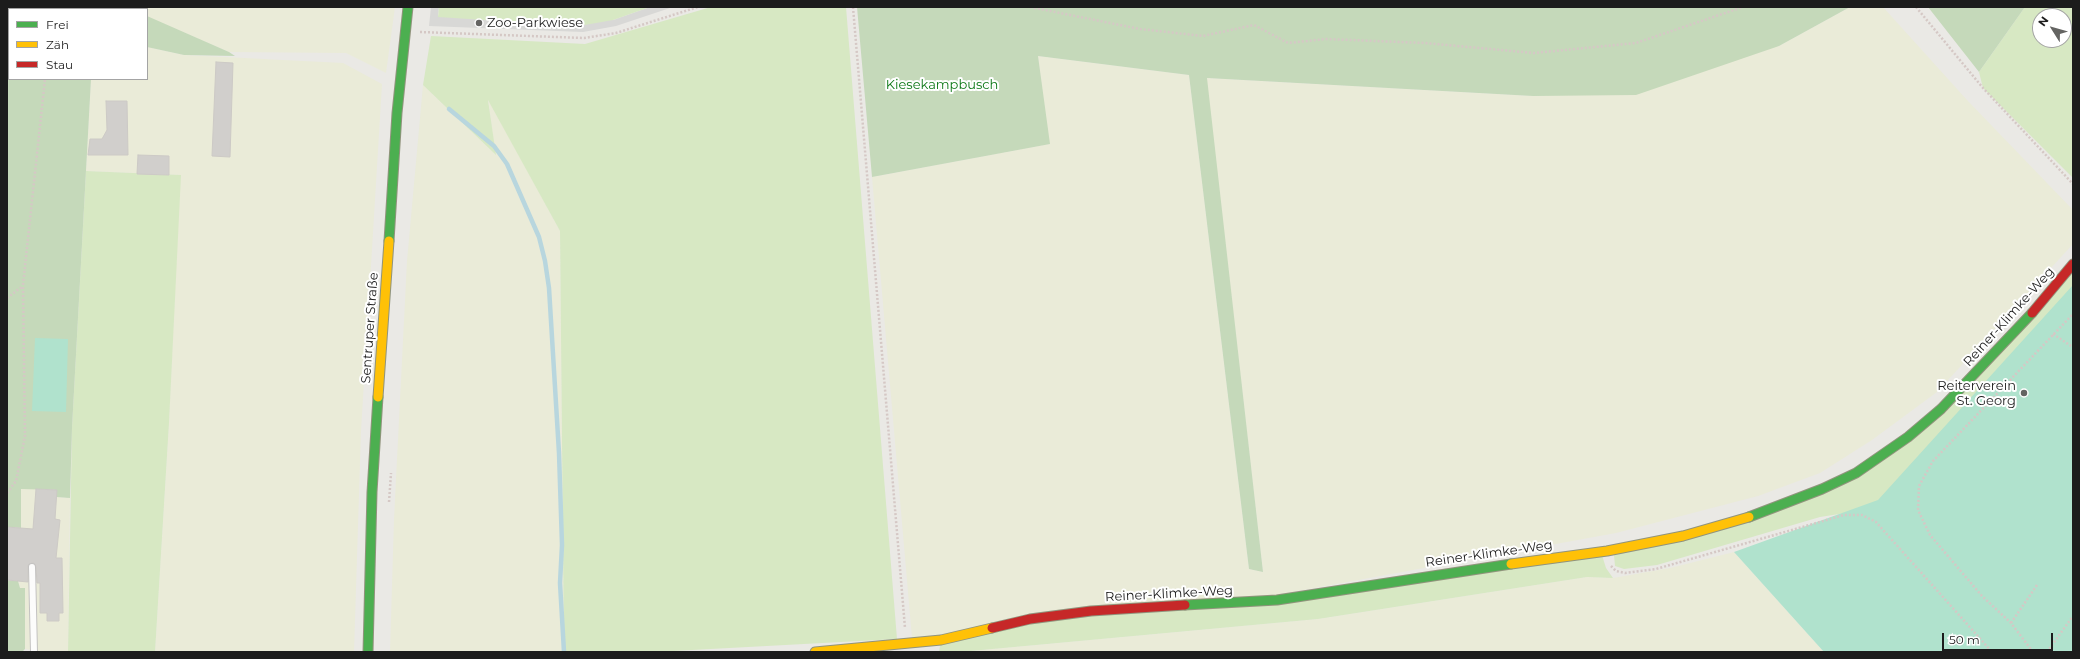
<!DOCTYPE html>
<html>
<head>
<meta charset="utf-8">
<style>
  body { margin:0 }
  #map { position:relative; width:2080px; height:659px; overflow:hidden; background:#eae9e5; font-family:Montserrat,sans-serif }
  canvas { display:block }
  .frame { position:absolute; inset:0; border:8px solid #1c1c1c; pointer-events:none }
  .legend { position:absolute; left:8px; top:8px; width:140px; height:72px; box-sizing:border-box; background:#fff; border:1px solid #a4a4a4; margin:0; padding:5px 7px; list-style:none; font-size:12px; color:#1c1c1c }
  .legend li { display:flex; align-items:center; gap:8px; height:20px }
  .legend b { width:20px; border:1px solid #a4a4a4 }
  .north { position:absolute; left:2032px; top:8px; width:40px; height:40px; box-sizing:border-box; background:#fff; border:1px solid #a4a4a4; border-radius:50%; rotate:307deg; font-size:11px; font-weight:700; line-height:16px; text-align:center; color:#1c1c1c }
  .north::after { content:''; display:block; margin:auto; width:14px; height:18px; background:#646462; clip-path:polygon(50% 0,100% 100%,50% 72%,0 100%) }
  .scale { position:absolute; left:1942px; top:633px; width:111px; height:18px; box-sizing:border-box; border:2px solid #1c1c1c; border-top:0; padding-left:5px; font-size:12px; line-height:14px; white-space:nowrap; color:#1c1c1c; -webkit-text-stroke:3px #fff; paint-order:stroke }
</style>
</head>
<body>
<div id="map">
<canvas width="2080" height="659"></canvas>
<div class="frame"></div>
<ul class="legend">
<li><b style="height:5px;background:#4caf50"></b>Frei</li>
<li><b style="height:5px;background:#ffc107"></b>Zäh</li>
<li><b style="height:5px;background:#c62828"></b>Stau</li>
</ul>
<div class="north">N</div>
<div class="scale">50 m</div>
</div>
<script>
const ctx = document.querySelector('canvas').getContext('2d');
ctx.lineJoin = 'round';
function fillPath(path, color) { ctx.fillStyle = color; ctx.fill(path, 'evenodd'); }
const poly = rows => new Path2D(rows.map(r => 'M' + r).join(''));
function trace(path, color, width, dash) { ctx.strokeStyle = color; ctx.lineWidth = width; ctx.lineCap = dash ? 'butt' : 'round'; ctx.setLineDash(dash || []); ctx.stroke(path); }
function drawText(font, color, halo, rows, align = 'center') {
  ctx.font = font + ' Montserrat,sans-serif'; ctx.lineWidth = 4; ctx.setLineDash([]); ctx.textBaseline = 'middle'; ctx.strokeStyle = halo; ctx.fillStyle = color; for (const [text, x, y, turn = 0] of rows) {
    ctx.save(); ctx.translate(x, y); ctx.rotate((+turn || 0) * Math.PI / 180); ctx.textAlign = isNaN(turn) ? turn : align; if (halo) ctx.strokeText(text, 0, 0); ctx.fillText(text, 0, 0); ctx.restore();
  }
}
const religious = poly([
  [431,7,439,7,438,16,613,20,650,7,673,7,616,26,583,32,429,26]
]);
const farmland = poly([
  [124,7,395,7,386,73,346,53,229,52,147,17,147,9,129,9],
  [1850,7,1883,7,1967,100,2073,210,2073,244,1937,392,1872,440,1820,473,1758,496,1616,533,1276,595,912,638,872,177,1049,144,1038,56,1189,75,1249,569,1263,572,1206,78,1533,96,1779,46],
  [147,47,184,55,343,63,382,84,361,431,354,652,155,652,169,423,180,175,86,171,91,79,147,79],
  [423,85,495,154,488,98,560,231,564,652,390,652,394,519,407,261],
  [21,488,57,490,56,497,70,498,68,652,44,652,25,649,25,588,20,588,18,581,7,580,7,527,21,528],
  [1734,552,1824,652,960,652,1318,619,1587,577,1613,578,1670,568]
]);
const grass = poly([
  [439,7,650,7,613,20,579,26,438,17],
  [711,7,846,7,897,639,655,652,564,652,560,231,488,100,496,155,423,85,431,36,585,44],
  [2025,7,2073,7,2073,178,1983,88,1979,72],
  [2040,16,2064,16,2064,40,2040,40],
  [86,171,181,175,169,423,155,652,68,652,72,428],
  [2073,263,2073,303,1910,486,1865,510,1820,517,1657,565,1624,569,1615,566,1614,555,1822,489,1908,437],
  [1601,552,1606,568,1613,578,1587,577,1318,619,960,652,939,652,941,640,1091,611,1277,600]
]);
const forest = poly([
  [7,7,125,7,130,9,9,9,9,79,91,79,72,428,70,498,56,497,56,490,21,489,21,528,7,527,7,530],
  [857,7,1850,7,1779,46,1636,95,1533,96,1207,78,1263,572,1249,569,1189,75,1038,56,1050,144,872,177],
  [1928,7,2025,7,1979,72],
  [147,16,229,52,235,56,184,55,147,47],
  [7,580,18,581,20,588,25,588,25,649,22,652,7,652]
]);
const pitch = poly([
  [2073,285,2073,652,1824,652,1734,552,1878,500],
  [35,338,68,339,66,412,32,411]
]);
const stream = poly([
  [449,109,494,146,507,164,539,237,545,261,549,288,559,453,562,545,560,583,564,652]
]);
const building = poly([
  [216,62,233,63,230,157,212,156,216,62],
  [106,101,127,101,128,155,88,155,90,139,102,139,107,130,106,101],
  [138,155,169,156,169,175,137,174,138,155],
  [36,489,57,490,55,519,60,520,56,558,62,558,63,613,59,613,59,621,47,621,47,613,40,613,40,583,37,583,36,567,34,563,32,563,28,565,28,582,7,580,7,527,33,529,36,489]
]);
const path = poly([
  [853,7,905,628],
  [1030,7,1140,29,1203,36,1254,25,1288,43,1326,39,1425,43,1534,53,1636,43,1743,7],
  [1916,7,1983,88,2073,184],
  [52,9,52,7],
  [420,32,584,38,616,33,698,7],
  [7,298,23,286],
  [2053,334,2071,346],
  [7,493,16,481,25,436,23,285,45,79],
  [389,502,391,473],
  [1611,566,1616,571,1625,573,1656,569,1844,515,1862,515,1876,522,1992,652],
  [2011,623,2037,585],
  [2033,652,2011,623,1982,596,1930,535,1918,510,1919,486,1933,461,2073,314],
  [2047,652,2073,616]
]);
const lane = poly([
  [32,567,34,652]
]);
const fast = poly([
  [389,241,397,113,408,7],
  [1749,517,1822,489,1856,473,1908,437,1941,409,2032,313],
  [1185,605,1277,600,1511,564],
  [368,652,372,492,378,397]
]);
const slow = poly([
  [378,397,389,241],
  [1511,564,1607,551,1683,536,1749,517],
  [815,652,941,640,992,628]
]);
const jam = poly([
  [2032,313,2073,264],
  [992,628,1030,619,1091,611,1185,605]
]);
const markers = [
  [479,23,4,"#646462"],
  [2024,393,4,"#646462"]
];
const poiNames = [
  ["Zoo-Parkwiese",487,23],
  ["Reiterverein",2016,386,"right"],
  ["St. Georg",2016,401,"right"]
];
const parkNames = [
  ["Kiesekampbusch",942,85]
];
const streetNames = [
  ["Reiner-Klimke-Weg",2009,317,-48],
  ["Sentruper Straße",370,328,-86],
  ["Reiner-Klimke-Weg",1489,554,-8],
  ["Reiner-Klimke-Weg",1169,594,-3]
];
fillPath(religious, '#d8d8d6');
fillPath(farmland, '#eaebd8');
fillPath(grass, '#d7e8c3');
fillPath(forest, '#c5d9ba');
fillPath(pitch, '#b0e2cd');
trace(stream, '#b8d6de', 4.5);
fillPath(building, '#d1cfcc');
trace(building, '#cdcac6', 1);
trace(lane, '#c3c2c1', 8);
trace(fast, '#91947d', 11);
trace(slow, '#91947d', 11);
trace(jam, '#91947d', 11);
trace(path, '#d5c8c5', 2.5, [2, 2]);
trace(lane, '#fcfcfb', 6);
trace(fast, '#4caf50', 9);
trace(slow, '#ffc107', 9);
trace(jam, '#c62828', 9);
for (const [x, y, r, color] of markers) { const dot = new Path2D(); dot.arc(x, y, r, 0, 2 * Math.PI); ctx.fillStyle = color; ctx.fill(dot); trace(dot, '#fff', 1.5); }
drawText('13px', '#1c1c1c', '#fff', poiNames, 'left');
drawText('13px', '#0d7816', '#fff', parkNames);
drawText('13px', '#1c1c1c', '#fff', streetNames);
</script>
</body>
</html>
